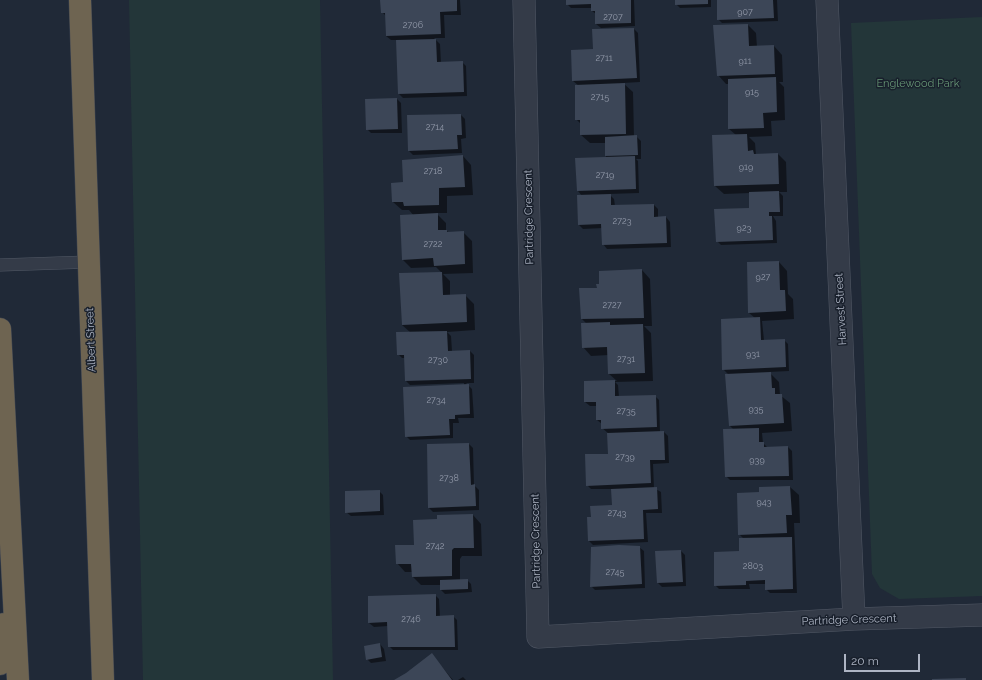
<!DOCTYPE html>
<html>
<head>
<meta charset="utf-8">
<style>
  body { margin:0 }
  #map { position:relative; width:982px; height:680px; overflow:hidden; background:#202937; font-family:Raleway,sans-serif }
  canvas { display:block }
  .scale { position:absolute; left:844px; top:654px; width:76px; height:18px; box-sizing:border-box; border:2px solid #aeb5c4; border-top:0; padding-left:5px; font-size:12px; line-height:14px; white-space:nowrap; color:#aeb5c4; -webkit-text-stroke:3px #19202c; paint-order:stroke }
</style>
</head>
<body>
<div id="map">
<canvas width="982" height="680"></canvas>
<div class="scale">20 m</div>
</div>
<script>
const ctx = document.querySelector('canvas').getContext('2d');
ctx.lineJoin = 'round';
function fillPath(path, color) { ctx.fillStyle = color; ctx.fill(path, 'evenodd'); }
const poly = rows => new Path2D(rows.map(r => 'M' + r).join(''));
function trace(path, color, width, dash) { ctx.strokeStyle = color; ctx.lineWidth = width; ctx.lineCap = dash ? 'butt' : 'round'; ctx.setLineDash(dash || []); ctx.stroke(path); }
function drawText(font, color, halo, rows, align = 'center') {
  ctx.font = font + ' Raleway,sans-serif'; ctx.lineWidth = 3; ctx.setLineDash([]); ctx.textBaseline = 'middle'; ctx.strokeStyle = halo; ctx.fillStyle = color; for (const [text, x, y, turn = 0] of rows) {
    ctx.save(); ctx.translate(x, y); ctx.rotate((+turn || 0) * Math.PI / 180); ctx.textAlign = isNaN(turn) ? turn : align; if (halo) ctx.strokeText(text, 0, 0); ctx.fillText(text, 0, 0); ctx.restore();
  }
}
const green = poly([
  [129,0,320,0,333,680,143,680],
  [982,17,982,596,899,599,880,588,872,574,851,23]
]);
const shadow = poly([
  [381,0,460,0,461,15,444,15,445,38,434,38,440,44,441,63,462,62,466,66,467,96,403,98,399,94,397,40,391,40,386,36,386,16,382,12],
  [567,0,634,0,635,26,601,28,596,24,596,14,592,11,592,8,571,8,567,4],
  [676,0,711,0,711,7,680,8,676,4],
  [718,0,777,0,778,21,722,23,718,19],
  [714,25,748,25,756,33,757,47,774,46,782,55,783,82,779,82,784,87,785,120,771,121,772,136,749,137,755,143,756,155,778,154,786,162,787,192,779,192,783,196,783,216,773,216,776,221,777,243,721,245,717,241,750,209,750,193,724,194,715,186,713,136,736,135,729,129,729,84,726,84,718,75],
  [634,29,638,33,640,82,623,83,633,92,634,137,636,136,641,141,641,159,636,159,638,161,639,193,609,194,614,199,615,206,654,205,658,209,658,218,666,217,670,222,671,247,607,249,603,244,603,228,583,229,579,225,582,196,578,191,606,158,606,143,590,143,581,135,581,124,576,119,579,86,573,81,594,50,593,30],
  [397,99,401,103,402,133,371,133,367,129],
  [461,115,465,119,466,138,461,139,462,153,413,155,409,151],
  [463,156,471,165,473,195,447,196,447,213,436,213,446,223,446,230,449,233,463,232,472,241,473,273,443,274,450,281,450,296,465,295,474,304,475,330,447,332,451,336,452,351,470,351,474,355,474,383,466,383,472,389,474,418,458,418,459,423,453,423,453,438,410,440,406,436,464,385,464,383,410,385,406,381,406,358,402,358,398,354,411,333,402,325,442,273,436,267,411,268,403,260,414,216,409,210,402,210,393,202,404,183],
  [779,262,787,271,788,294,793,299,794,319,762,321,764,340,784,340,788,344,789,371,769,372,779,382,780,395,790,403,792,431,762,433,763,443,767,447,788,447,792,451,793,480,730,480,726,476,734,430,730,426,729,375,723,369,755,318,749,313],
  [642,270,650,279,652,326,644,326,651,333,653,381,615,382,618,385,619,397,655,396,659,400,660,432,664,432,668,436,669,463,653,464,654,488,661,492,662,513,646,513,648,542,593,545,589,541,592,518,613,506,612,489,591,489,587,485,609,455,608,433,602,428,602,424,597,420,597,406,590,406,585,402,585,382,617,381,609,374,609,355,591,356,583,347,587,324,582,319,598,289],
  [469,444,473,448,474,485,479,490,479,510,433,512,429,508],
  [790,487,799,495,800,523,794,523,797,593,770,593,766,589,766,584,749,584,750,589,719,589,715,585,740,552,744,539,739,534,760,493,760,488],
  [379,491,383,495,384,515,351,516,346,512],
  [473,515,481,524,482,556,462,556,460,559,460,580,467,580,471,584,472,592,445,594,441,590,441,585,421,585,413,577,413,572,405,572,397,563,438,520],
  [639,547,644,551,645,588,595,590,591,586],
  [681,551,685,555,686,586,662,587,658,583,656,552],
  [435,595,439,599,440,617,453,616,457,620,458,650,393,650,389,646,388,626,374,627,369,623],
  [380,644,384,649,386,661,371,663,367,659],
  [432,655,453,680,397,680],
  [463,677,466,680,458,680]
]);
const building = poly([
  [380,0,457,0,457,11,440,12,441,34,386,36,385,13,381,13],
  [566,0,631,0,631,23,595,24,595,11,591,11,591,4,566,5],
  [675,0,708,0,708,4,675,5],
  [717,0,773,0,774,18,717,20],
  [748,24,749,46,774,45,775,74,717,76,713,25],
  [634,28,637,78,572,81,571,50,593,49,592,29],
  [436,39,437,62,463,61,464,92,398,94,396,40],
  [776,77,777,112,763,113,764,128,728,129,728,79],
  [625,83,626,134,580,135,580,120,575,120,575,85],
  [397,98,398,129,366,130,365,99],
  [461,114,462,135,457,135,458,149,408,151,407,115],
  [747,134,748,151,753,150,754,154,778,153,779,184,714,186,712,135],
  [637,135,638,155,605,156,605,137],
  [463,155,465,187,439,188,439,205,404,206,403,202,392,202,391,183,403,182,402,160],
  [635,156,636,189,577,191,575,158],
  [779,191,780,212,769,212,769,216,772,216,773,240,716,242,714,209,749,208,749,192],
  [611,194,611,205,654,204,654,217,666,216,667,243,602,245,601,224,578,225,577,195],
  [438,213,438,230,447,230,447,232,464,231,465,264,434,266,433,258,402,260,400,215],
  [779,261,780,290,785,290,786,311,748,313,747,262],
  [642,269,644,318,581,319,579,288,597,288,596,284,599,284,599,271],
  [442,272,443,295,466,294,467,322,402,325,399,273],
  [760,317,761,340,785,339,786,367,722,370,721,319],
  [610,322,610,325,643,324,645,373,608,374,607,347,582,348,581,323],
  [447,331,448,351,470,350,471,379,405,381,404,355,397,355,396,332],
  [771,372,772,388,775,388,775,394,782,394,784,423,729,426,725,374],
  [615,380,615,396,656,395,657,427,601,429,601,420,596,420,596,402,584,402,584,381],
  [469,384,470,414,455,415,455,419,449,419,450,435,405,437,403,387],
  [759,428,759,442,764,442,764,447,788,446,789,476,725,477,723,429],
  [664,431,665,460,650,460,651,483,586,486,585,454,608,454,607,433],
  [469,443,471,485,475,484,476,506,428,508,427,444],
  [790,486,792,515,786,515,787,533,738,535,737,493,759,492,759,487],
  [657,487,658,509,643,510,644,539,588,541,587,517,591,517,590,506,612,505,611,489],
  [380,490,380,511,345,513,345,491],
  [473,514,474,548,454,548,452,550,452,576,412,577,411,564,396,564,395,545,414,545,413,520,437,519,437,515],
  [792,537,793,589,765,590,765,580,746,581,746,585,714,586,714,552,739,551,739,538],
  [619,545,640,546,642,584,590,587,591,547],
  [681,550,683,582,657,583,655,551],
  [468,579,468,589,440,590,440,580],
  [436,594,436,616,454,615,455,647,388,647,387,622,368,623,368,596],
  [380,643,382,657,366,660,364,646],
  [432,653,452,680,394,680,406,673],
  [966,678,966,680,932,680,932,679]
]);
const service = poly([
  [0,265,88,262]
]);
const minor = poly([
  [524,0,538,637,854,619,982,615],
  [827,0,854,619]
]);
const motorway = poly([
  [80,0,103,680],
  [0,329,18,680],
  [0,664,4,624]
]);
const numberNames = [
  ["907",745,12],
  ["2707",613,17],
  ["2706",413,25],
  ["2711",604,58],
  ["911",745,61],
  ["915",752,92],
  ["2715",600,97],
  ["2714",435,127],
  ["919",746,167],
  ["2718",433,171],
  ["2719",605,175],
  ["2723",622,221],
  ["923",744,228],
  ["2722",433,244],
  ["927",763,277],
  ["2727",612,305],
  ["931",753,354],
  ["2731",626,359],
  ["2730",438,360],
  ["2734",436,400],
  ["935",756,409],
  ["2735",626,411],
  ["2739",625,457],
  ["939",757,460],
  ["2738",449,478],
  ["943",764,502],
  ["2743",617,513],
  ["2742",435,546],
  ["2803",753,566],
  ["2745",615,572],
  ["2746",411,619]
];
const parkNames = [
  ["Englewood Park",918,84]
];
const streetNames = [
  ["Partridge Crescent",529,217,-91],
  ["Harvest Street",841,309,-93],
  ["Albert Street",91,340,-92],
  ["Partridge Crescent",536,541,-91],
  ["Partridge Crescent",849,620,-2]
];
fillPath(green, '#233639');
fillPath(shadow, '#0007');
fillPath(building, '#3c4657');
trace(service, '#515865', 13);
trace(minor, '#515865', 23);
trace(motorway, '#3e4552', 23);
trace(service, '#343b48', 12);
trace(minor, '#343b48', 22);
trace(motorway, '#6e6451', 22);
drawText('9px', '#9299a9', null, numberNames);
drawText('11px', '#669574', '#19202c', parkNames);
drawText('11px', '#aeb5c4', '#19202c', streetNames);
</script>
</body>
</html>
